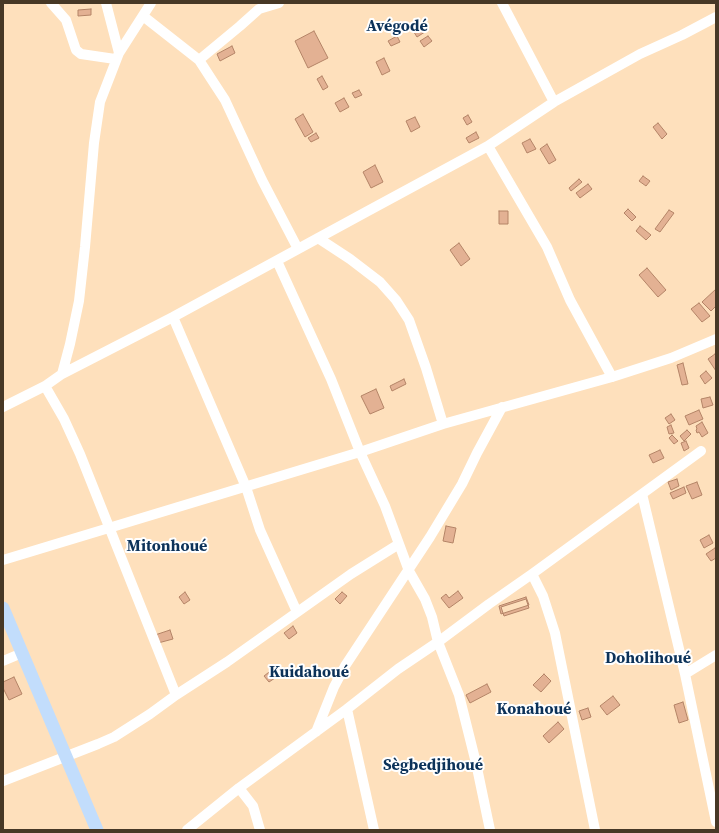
<!DOCTYPE html>
<html>
<head>
<meta charset="utf-8">
<style>
  body { margin:0 }
  #map { position:relative; width:719px; height:833px; overflow:hidden; background:#fee0bc; font-family:"Source Serif 4",serif }
  canvas { display:block }
  .frame { position:absolute; inset:0; border:4px solid #473826; pointer-events:none }
</style>
</head>
<body>
<div id="map">
<canvas width="719" height="833"></canvas>
<div class="frame"></div>
</div>
<script>
const ctx = document.querySelector('canvas').getContext('2d');
ctx.lineJoin = 'round';
function fillPath(path, color) { ctx.fillStyle = color; ctx.fill(path, 'evenodd'); }
const poly = rows => new Path2D(rows.map(r => 'M' + r).join(''));
function trace(path, color, width, dash) { ctx.strokeStyle = color; ctx.lineWidth = width; ctx.lineCap = dash ? 'butt' : 'round'; ctx.setLineDash(dash || []); ctx.stroke(path); }
function drawText(font, color, halo, rows, align = 'center') {
  ctx.font = font + ' "Source Serif 4",serif'; ctx.lineWidth = 4; ctx.setLineDash([]); ctx.textBaseline = 'middle'; ctx.strokeStyle = halo; ctx.fillStyle = color; for (const [text, x, y, turn = 0] of rows) {
    ctx.save(); ctx.translate(x, y); ctx.rotate((+turn || 0) * Math.PI / 180); ctx.textAlign = isNaN(turn) ? turn : align; if (halo) ctx.strokeText(text, 0, 0); ctx.fillText(text, 0, 0); ctx.restore();
  }
}
const building = poly([
  [91,9,91,15,78,16,78,10,91,9],
  [423,23,428,30,417,37,412,29,423,23],
  [314,31,328,58,308,68,295,41,314,31],
  [397,36,400,42,391,46,388,41,397,36],
  [428,36,432,41,424,47,420,41,428,36],
  [232,46,235,53,220,61,217,54,232,46],
  [384,58,390,71,382,75,376,62,384,58],
  [322,76,328,87,323,90,317,79,322,76],
  [359,90,362,95,355,98,352,93,359,90],
  [344,98,349,107,340,112,335,103,344,98],
  [303,114,313,132,305,137,295,119,303,114],
  [468,115,472,122,467,125,463,118,468,115],
  [415,117,420,127,411,132,406,121,415,117],
  [658,123,667,134,662,139,653,127,658,123],
  [476,132,479,138,469,143,466,138,476,132],
  [316,133,319,138,311,142,308,138,316,133],
  [530,139,536,149,527,153,522,143,530,139],
  [547,144,556,160,549,164,540,149,547,144],
  [375,165,383,182,371,188,363,172,375,165],
  [643,176,650,181,646,186,639,181,643,176],
  [579,179,582,182,571,191,569,188,579,179],
  [588,184,592,189,580,198,576,193,588,184],
  [628,209,636,217,632,221,624,213,628,209],
  [669,210,674,213,660,232,655,229,669,210],
  [499,211,508,211,508,224,499,224,499,211],
  [640,226,651,235,646,240,636,231,640,226],
  [459,243,470,259,461,266,450,250,459,243],
  [647,268,666,290,658,297,639,275,647,268],
  [716,289,716,306,711,311,702,302,716,289],
  [699,303,710,316,702,322,691,309,699,303],
  [715,354,716,355,716,371,708,359,715,354],
  [683,363,688,384,682,385,677,365,683,363],
  [706,371,712,378,705,384,700,376,706,371],
  [404,379,406,384,392,391,390,386,404,379],
  [376,389,384,408,370,414,361,396,376,389],
  [710,397,713,405,703,408,701,399,710,397],
  [699,410,703,419,689,425,685,416,699,410],
  [671,414,675,420,669,424,665,418,671,414],
  [702,422,708,433,702,437,699,432,697,433,696,430,697,429,696,426,702,422],
  [671,425,674,433,669,434,667,427,671,425],
  [687,430,691,434,684,441,680,436,687,430],
  [672,435,678,441,674,444,669,438,672,435],
  [686,441,689,448,684,451,681,443,686,441],
  [660,450,664,458,653,463,649,455,660,450],
  [677,479,679,486,671,490,668,482,677,479],
  [697,482,702,495,692,499,686,486,697,482],
  [684,487,686,493,673,499,670,493,684,487],
  [446,526,456,528,453,543,443,541,446,526],
  [709,535,713,543,704,548,700,540,709,535],
  [715,548,716,550,716,558,711,561,706,554,715,548],
  [458,591,463,598,449,608,441,598,446,594,449,598,458,591],
  [185,592,190,600,184,604,179,597,185,592],
  [342,592,347,596,340,604,335,599,342,592],
  [526,597,529,605,501,614,499,606,526,597],
  [526,599,529,608,504,616,501,607,526,599],
  [293,626,297,633,289,639,284,633,293,626],
  [170,630,173,639,158,643,155,635,170,630],
  [273,669,278,676,269,682,264,676,273,669],
  [544,674,551,681,541,692,533,685,544,674],
  [14,677,22,694,9,700,3,688,3,682,14,677],
  [487,684,491,692,470,703,466,695,487,684],
  [613,696,620,705,607,715,600,706,613,696],
  [683,702,688,720,679,723,674,705,683,702],
  [588,708,591,717,582,720,579,711,588,708],
  [558,722,564,729,549,743,543,736,558,722]
]);
const minor = poly([
  [51,3,66,20,76,50,81,54,115,59],
  [106,3,119,53],
  [502,3,554,102],
  [143,16,199,60,210,77,225,100,262,180,298,249],
  [199,60,240,26,259,9,279,3],
  [488,146,547,247,570,300,612,377],
  [318,238,350,259,380,282,396,300,409,320,426,368,443,424],
  [277,261,331,379,360,452,385,506,409,571,425,599,432,617,438,642,459,695,476,763,490,830],
  [173,317,246,487,260,530,297,612],
  [62,374,173,317,366,212,488,146,554,102,640,54,682,35,716,17],
  [45,386,64,419,80,454,176,695],
  [3,407,45,386,62,374,70,344,79,301,85,247,94,143,100,102,119,53,151,3],
  [642,494,685,674,716,822],
  [3,560,360,452,443,424,612,377,671,358,716,339],
  [532,574,543,596,555,633,595,830],
  [3,661,22,653],
  [685,674,716,655],
  [347,709,374,830],
  [316,732,334,687,345,666,430,537,462,484,477,453,502,407],
  [3,781,98,744,114,737,150,714,176,695,227,662,351,574,399,544],
  [239,788,253,806,260,830],
  [187,830,239,788,347,709,398,669,438,642,489,604,532,574,701,451]
]);
const major = poly([
  [3,608,97,830]
]);
const quarterNames = [
  ["Avégodé",397,27],
  ["Mitonhoué",167,547],
  ["Doholihoué",648,659],
  ["Kuidahoué",309,673],
  ["Konahoué",534,710],
  ["Sègbedjihoué",433,766]
];
fillPath(building, '#e3b193');
trace(building, '#b48467', 1);
trace(minor, '#fff', 10);
trace(major, '#c2ddfc', 13);
drawText('bold 16px', '#0c3259', '#fff', quarterNames);
</script>
</body>
</html>
